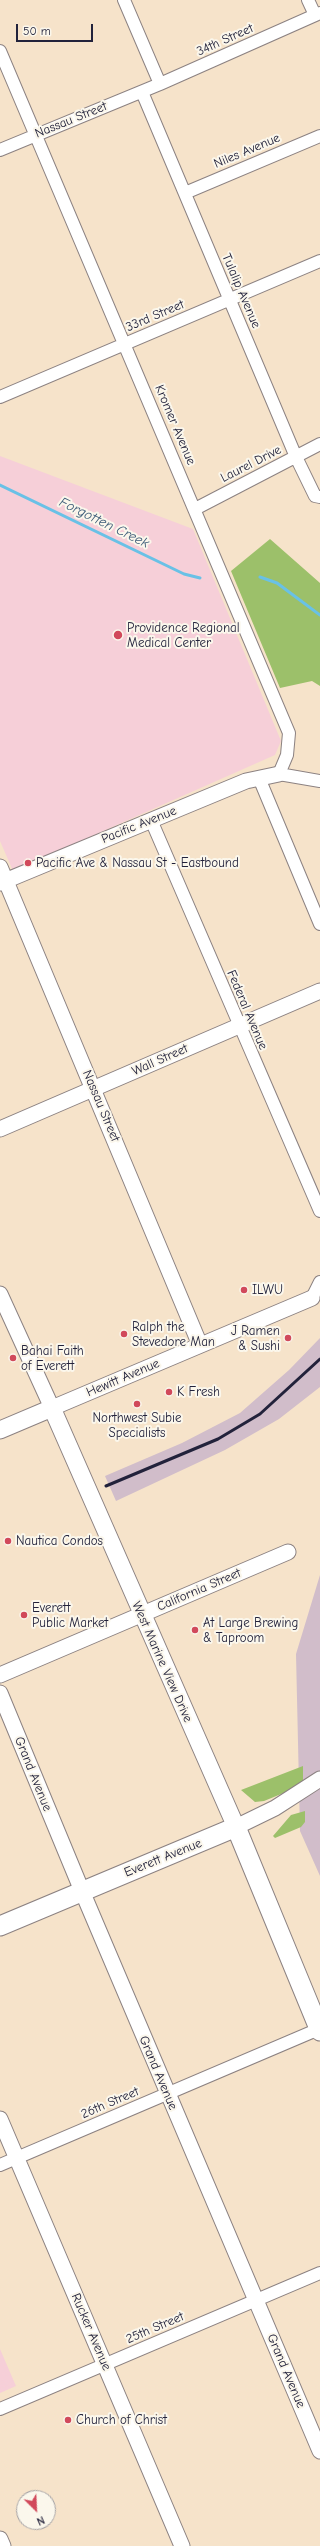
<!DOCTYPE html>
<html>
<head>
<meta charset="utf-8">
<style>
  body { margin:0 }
  #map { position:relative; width:320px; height:2546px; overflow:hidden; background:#f6e3ca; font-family:"Comic Neue",sans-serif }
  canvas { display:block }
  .north { position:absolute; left:16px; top:2490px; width:40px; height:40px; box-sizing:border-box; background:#fbf7ec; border:1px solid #a4a2a5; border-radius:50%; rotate:156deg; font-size:11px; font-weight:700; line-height:16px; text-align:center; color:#22223b }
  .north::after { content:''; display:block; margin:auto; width:14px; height:18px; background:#d1495b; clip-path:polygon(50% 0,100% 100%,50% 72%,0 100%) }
  .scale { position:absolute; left:16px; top:24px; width:77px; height:18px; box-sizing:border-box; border:2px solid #22223b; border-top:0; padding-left:5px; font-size:12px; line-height:14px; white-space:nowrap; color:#22223b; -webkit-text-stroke:3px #fbf7ec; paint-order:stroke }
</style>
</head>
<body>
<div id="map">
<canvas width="320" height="2546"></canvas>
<div class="north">N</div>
<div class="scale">50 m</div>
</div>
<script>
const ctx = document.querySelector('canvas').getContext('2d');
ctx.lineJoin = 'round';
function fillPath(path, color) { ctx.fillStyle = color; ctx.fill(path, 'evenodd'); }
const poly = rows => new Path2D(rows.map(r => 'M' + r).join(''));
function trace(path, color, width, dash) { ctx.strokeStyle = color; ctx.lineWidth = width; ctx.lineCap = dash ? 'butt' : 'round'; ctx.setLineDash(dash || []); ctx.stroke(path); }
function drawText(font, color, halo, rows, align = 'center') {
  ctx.font = font + ' "Comic Neue",sans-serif'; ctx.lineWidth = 4; ctx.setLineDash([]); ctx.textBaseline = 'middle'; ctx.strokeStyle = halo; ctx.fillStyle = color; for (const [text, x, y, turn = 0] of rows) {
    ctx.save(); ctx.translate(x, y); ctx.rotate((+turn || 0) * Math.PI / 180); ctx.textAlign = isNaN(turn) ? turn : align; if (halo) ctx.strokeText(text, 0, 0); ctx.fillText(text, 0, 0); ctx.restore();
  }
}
const built = poly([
  [0,456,193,529,281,741,275,755,13,871,0,841],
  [0,2349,16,2386,0,2393]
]);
const industrial = poly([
  [320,1338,320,1387,279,1419,225,1450,116,1501,105,1476,182,1443,240,1413,289,1370],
  [320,1575,320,1876,300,1831,296,1654]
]);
const green = poly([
  [270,539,320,583,320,686,312,681,280,688,231,571],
  [303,1766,303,1782,296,1788,264,1801,255,1802,241,1790],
  [305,1811,305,1822,301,1827,275,1838,273,1836,291,1815]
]);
const stream = poly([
  [0,485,184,574,200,578],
  [260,577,277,583,320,615]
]);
const minor = poly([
  [124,0,160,84],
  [308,0,315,15],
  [0,51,289,733,287,755,279,774,320,781],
  [142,92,296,457,315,496,320,497],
  [0,150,160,84,320,13],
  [185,193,320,136],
  [0,397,320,261],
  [195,509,320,444],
  [259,778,320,924],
  [151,820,320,1211],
  [312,1298,320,1282],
  [0,2165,319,2029],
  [0,2409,320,2273]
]);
const tertiary = poly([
  [0,867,200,1345],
  [0,883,246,781,279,774],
  [0,1129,320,991],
  [0,1294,52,1408,312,1298],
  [0,1675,288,1552],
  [0,1693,82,1891,320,2451],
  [236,1827,275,1808,320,1779],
  [0,2119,182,2546],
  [0,2539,3,2546]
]);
const secondary = poly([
  [0,1430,52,1408,236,1827]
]);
const primary = poly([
  [0,1926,236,1827,320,2031]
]);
const rail = poly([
  [106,1486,218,1439,260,1414,320,1359]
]);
const markers = [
  [118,635,5,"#d1495b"],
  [28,863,4,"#d1495b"],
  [244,1290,4,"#d1495b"],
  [124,1334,4,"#d1495b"],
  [288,1338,4,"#d1495b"],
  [13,1358,4,"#d1495b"],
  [169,1392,4,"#d1495b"],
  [137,1404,4,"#d1495b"],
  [8,1541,4,"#d1495b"],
  [24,1615,4,"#d1495b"],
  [195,1630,4,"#d1495b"],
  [68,2420,4,"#d1495b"]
];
const streetNames = [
  ["34th Street",225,40,-24],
  ["Nassau Street",71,120,-22],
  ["Niles Avenue",247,151,-23],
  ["Tulalip Avenue",241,291,67],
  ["33rd Street",155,316,-23],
  ["Kromer Avenue",175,425,67],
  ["Laurel Drive",251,464,-27],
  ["Pacific Avenue",139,825,-22],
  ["Federal Avenue",247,1010,67],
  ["Wall Street",160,1060,-24],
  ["Nassau Street",101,1106,67],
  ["Hewitt Avenue",123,1378,-23],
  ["California Street",199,1590,-23],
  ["West Marine View Drive",162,1662,66],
  ["Grand Avenue",33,1774,68],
  ["Everett Avenue",163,1858,-22],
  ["Grand Avenue",158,2073,67],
  ["26th Street",110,2103,-23],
  ["25th Street",155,2328,-23],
  ["Rucker Avenue",91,2332,67],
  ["Grand Avenue",286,2371,67]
];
const poiNames = [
  ["Providence Regional",127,628],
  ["Medical Center",127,643],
  ["Pacific Ave & Nassau St - Eastbound",36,863],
  ["ILWU",252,1290],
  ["Ralph the",132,1327],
  ["Stevedore Man",132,1342],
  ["J Ramen",280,1331,"right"],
  ["& Sushi",280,1346,"right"],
  ["Bahai Faith",21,1351],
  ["of Everett",21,1366],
  ["K Fresh",177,1392],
  ["Northwest Subie",137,1418,"center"],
  ["Specialists",137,1433,"center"],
  ["Nautica Condos",16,1541],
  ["Everett",32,1608],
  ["Public Market",32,1623],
  ["At Large Brewing",203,1623],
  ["& Taproom",203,1638],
  ["Church of Christ",76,2420]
];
const waterNames = [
  ["Forgotten Creek",104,523,26]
];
fillPath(built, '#f6cfd8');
fillPath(industrial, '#d1bdca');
fillPath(green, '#9cc06a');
trace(stream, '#69c1e6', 3);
trace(minor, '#8c8282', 14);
trace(tertiary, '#8c8282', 17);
trace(secondary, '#8c8282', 19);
trace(primary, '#8c8282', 21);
trace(minor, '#fff', 12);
trace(tertiary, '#fff', 15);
trace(secondary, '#fff', 17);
trace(primary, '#fff', 19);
trace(rail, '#22223b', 3);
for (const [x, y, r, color] of markers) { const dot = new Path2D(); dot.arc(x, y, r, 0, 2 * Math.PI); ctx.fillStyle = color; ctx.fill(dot); trace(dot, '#fbf7ec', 1.5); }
drawText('13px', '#22223b', '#fbf7ec', streetNames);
drawText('13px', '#22223b', '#fbf7ec', poiNames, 'left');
drawText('italic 14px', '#3b5a77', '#fbf7ec', waterNames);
</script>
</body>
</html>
